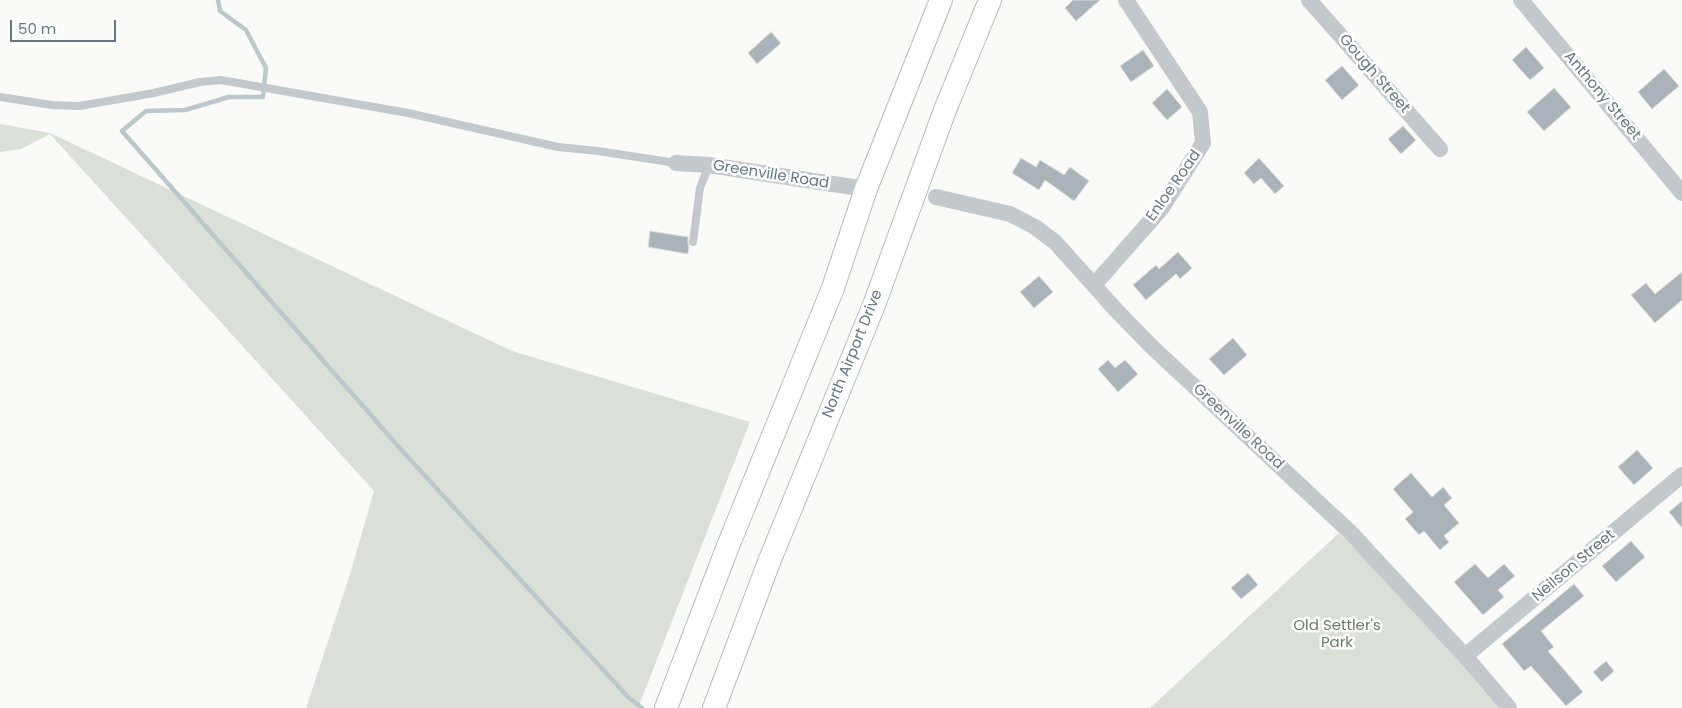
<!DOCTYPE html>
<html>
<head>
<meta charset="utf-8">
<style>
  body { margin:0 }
  #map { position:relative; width:1682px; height:708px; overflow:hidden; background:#fafaf8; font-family:Poppins,sans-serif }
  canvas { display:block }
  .scale { position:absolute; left:10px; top:20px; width:106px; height:22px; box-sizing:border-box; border:2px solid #657683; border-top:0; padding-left:6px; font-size:15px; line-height:18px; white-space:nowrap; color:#657683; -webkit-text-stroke:4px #fff; paint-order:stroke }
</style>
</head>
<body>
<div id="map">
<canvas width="1682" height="708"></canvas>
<div class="scale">50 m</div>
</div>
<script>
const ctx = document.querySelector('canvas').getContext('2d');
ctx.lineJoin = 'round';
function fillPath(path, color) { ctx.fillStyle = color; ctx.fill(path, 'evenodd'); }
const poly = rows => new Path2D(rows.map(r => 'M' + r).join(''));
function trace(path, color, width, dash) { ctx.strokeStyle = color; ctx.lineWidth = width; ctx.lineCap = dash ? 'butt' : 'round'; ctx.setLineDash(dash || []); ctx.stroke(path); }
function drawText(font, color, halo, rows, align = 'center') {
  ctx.font = font + ' Poppins,sans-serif'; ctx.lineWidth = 5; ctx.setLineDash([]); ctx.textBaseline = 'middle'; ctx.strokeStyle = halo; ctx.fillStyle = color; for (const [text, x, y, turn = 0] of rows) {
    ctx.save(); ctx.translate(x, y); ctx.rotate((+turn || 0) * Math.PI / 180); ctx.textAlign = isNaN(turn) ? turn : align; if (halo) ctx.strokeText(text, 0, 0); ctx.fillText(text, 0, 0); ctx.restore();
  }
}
const green = poly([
  [0,124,50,133,512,351,750,422,638,708,306,708,351,571,374,491,50,134,21,149,0,152],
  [1339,533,1396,590,1442,641,1498,708,1150,708]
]);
const stream = poly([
  [218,0,220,11,246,30,266,68,263,97,229,97,185,110,146,111,122,131,405,454,628,697,642,708]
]);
const building = poly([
  [1073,0,1100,0,1076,21,1065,8,1073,0],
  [771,32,781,43,757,64,748,53,771,32],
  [1526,47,1544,68,1530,80,1512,60,1526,47],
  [1143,50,1154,66,1131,82,1120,66,1143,50],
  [1342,66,1359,85,1342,100,1325,80,1342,66],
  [1664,69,1679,86,1652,109,1638,92,1664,69],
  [1554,88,1571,107,1544,131,1527,112,1554,88],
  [1167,89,1182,107,1167,120,1152,103,1167,89],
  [1403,126,1416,140,1401,154,1388,139,1403,126],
  [1021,158,1036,167,1040,160,1064,175,1070,167,1089,181,1074,201,1045,180,1039,190,1012,173,1021,158],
  [1259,158,1284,186,1275,194,1261,178,1254,184,1244,173,1259,158],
  [650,231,688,237,688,244,689,246,688,254,648,247,650,231],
  [1178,252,1192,268,1180,279,1176,274,1146,300,1133,285,1156,265,1159,269,1178,252],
  [1682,272,1682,300,1655,323,1631,295,1646,283,1655,294,1682,272],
  [1039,276,1053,292,1034,308,1020,292,1039,276],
  [1233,338,1247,355,1224,375,1209,359,1233,338],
  [1108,360,1115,368,1125,360,1138,374,1118,392,1098,369,1108,360],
  [1637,450,1653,468,1634,485,1618,467,1637,450],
  [1411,473,1432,497,1443,487,1452,498,1444,505,1459,523,1444,536,1449,542,1440,550,1424,531,1419,535,1405,519,1413,512,1393,489,1411,473],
  [1682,501,1682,528,1669,512,1682,501],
  [1631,541,1645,557,1616,582,1602,566,1631,541],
  [1475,564,1488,578,1504,564,1515,576,1498,590,1504,597,1483,615,1454,582,1475,564],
  [1248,573,1258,585,1241,599,1231,588,1248,573],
  [1574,584,1584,596,1541,631,1554,647,1548,651,1583,692,1566,706,1531,666,1524,671,1502,644,1574,584],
  [1606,661,1614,671,1602,682,1593,672,1606,661]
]);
const service = poly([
  [0,97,52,105,79,106,154,93,200,82,221,80,408,113,558,147,598,151,676,163],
  [693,242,700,188,709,165]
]);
const minor = poly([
  [1309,0,1440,149],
  [1521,0,1682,193],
  [676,163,709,165,866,189],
  [936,197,1010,214,1035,227,1055,242,1116,310,1151,346,1350,532,1465,656,1509,708],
  [1094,285,1161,209,1203,143,1200,112,1126,0],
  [1465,656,1682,475]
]);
const secondary = poly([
  [666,708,728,546,833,288,866,189,941,0],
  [714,708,769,562,874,305,945,110,990,0]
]);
const streetNames = [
  ["Gough Street",1374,74,49],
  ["Anthony Street",1602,96,50],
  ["Greenville Road",771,175,9],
  ["Enloe Road",1174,186,-55],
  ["North Airport Drive",853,354,-68],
  ["Greenville Road",1238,427,43],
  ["Neilson Street",1574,566,-40]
];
const parkNames = [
  ["Old Settler's",1337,626],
  ["Park",1337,643]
];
fillPath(green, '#dadfd7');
trace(stream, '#bbc7cb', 4.5);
fillPath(building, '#aab3b9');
trace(building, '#dcdcda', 1);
trace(secondary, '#b3babf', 24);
trace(service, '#c3c8cc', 8);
trace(minor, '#c3c8cc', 16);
trace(secondary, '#fff', 22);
drawText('15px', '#657683', '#fff', streetNames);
drawText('15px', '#687a64', '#fff', parkNames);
</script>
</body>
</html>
